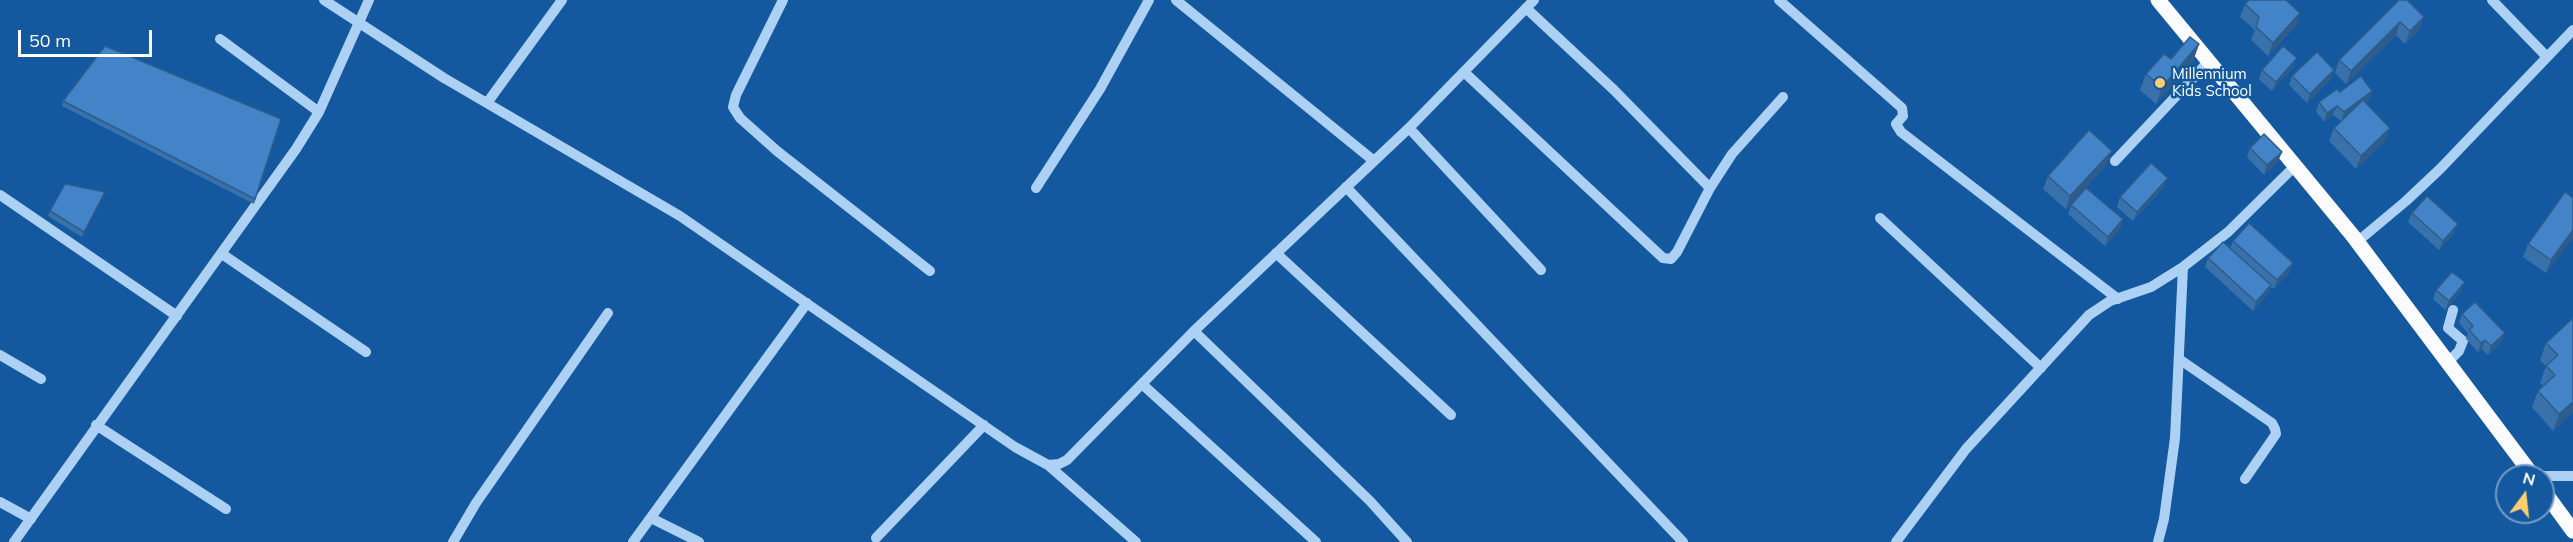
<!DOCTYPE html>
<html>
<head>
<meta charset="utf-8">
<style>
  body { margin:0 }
  #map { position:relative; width:2573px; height:542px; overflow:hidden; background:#14599f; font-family:Mulish,sans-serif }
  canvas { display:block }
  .north { position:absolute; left:2495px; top:464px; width:60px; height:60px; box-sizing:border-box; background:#14599f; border:2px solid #729bc5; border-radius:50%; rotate:15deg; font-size:16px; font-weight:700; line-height:24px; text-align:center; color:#fff }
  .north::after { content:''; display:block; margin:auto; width:21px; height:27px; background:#ffce70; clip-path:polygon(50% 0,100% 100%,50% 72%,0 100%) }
  .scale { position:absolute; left:18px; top:30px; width:134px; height:27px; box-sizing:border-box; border:3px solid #fff; border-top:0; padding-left:8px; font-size:18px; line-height:21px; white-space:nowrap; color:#fff; -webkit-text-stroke:4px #14599f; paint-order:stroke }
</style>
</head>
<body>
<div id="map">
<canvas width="2573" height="542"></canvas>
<div class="north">N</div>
<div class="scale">50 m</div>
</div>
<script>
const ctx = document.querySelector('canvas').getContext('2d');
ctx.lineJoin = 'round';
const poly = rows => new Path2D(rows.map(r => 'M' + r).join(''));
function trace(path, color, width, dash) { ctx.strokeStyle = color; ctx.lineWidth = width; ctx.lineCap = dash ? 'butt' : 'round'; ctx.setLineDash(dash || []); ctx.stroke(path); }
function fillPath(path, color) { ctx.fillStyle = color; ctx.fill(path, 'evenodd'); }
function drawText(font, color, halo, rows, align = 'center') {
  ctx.font = font + ' Mulish,sans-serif'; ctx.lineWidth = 5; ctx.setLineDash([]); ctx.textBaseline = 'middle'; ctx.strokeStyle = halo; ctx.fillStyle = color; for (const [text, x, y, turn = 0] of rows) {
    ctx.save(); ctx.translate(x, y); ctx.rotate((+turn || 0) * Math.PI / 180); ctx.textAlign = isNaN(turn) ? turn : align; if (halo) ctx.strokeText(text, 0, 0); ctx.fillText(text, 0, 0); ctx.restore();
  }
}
const minor = poly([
  [324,0,444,78,680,216,1015,447,1048,465,1059,464,1067,460,1194,331,1409,128,1534,0],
  [783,0,736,95,733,107,740,118,777,151,930,271],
  [1176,0,1374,161],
  [1779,0,1902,108,1903,116,1896,124,1901,132,2118,299],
  [2492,0,2547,57],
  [1526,8,1614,90,1710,188],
  [220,39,319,112],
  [1464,72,1663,258,1671,259,1677,252,1710,188,1732,154,1783,97],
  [487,103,562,0],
  [1409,128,1541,270],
  [2115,161,2209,61],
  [1346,187,1683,542],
  [1036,188,1100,89,1149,0],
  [0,195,177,316],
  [1880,218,2041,368],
  [2357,242,2406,201,2440,169,2573,30],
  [1276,253,1451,415],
  [222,254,366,352],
  [1194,331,1370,501,1407,542],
  [0,355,41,379],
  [2179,359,2272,423,2275,429,2276,434,2245,479],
  [2448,362,2459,351,2463,341,2448,328,2453,310],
  [1142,384,1316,542],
  [96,425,226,509],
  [1048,465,1136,542],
  [2533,476,2573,476],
  [0,502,31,519],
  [651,518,699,542],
  [876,538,984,425],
  [14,542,296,149,319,112,369,0],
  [453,542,476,503,608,313],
  [633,542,807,303],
  [1896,542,1966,449,2089,315,2110,301,2151,287,2183,267,2228,232,2296,165],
  [2158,542,2164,519,2175,438,2183,267]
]);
const major = poly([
  [2158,0,2353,236,2533,476],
  [2543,490,2573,531]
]);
const wall = poly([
  [2399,0,2424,17,2419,30,2405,44,2396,35,2346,84,2335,73,2339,60],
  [2288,2,2296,26,2268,56,2251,40,2255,30,2240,17,2245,4],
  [2199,44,2193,61,2156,104,2140,90,2146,74,2171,59],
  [2293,67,2272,91,2259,79,2262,70],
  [2334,70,2331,79,2307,103,2289,85,2292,76],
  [2372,91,2369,100,2366,103,2385,141,2356,169,2329,141,2334,128,2341,121,2333,115,2324,122,2316,111,2319,102,2340,92],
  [63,101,281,119,254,204,62,106],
  [2250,148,2282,152,2278,161,2264,175,2247,157],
  [2107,164,2066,209,2043,189,2048,176],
  [2164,187,2133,221,2117,207,2120,197],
  [105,192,82,237,48,216,50,211],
  [2071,205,2123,219,2120,229,2105,246,2068,214],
  [2412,213,2454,233,2439,250,2408,222],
  [2573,237,2546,273,2523,257,2528,244],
  [2233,241,2290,272,2274,289,2271,287,2268,294,2253,311,2205,267,2208,258,2230,249],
  [2465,282,2461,291,2445,310,2433,299,2436,290],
  [2462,314,2505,333,2501,342,2488,355,2482,349,2478,352,2466,339,2468,333,2459,323],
  [2573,318,2573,412,2553,431,2532,407,2538,391,2543,385,2540,383,2546,366,2540,360,2546,343]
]);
const shadedWall = poly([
  [2300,13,2296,26,2268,56,2273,43],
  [2424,17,2419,30,2405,44,2410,31],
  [2400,22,2396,35,2346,84,2351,71],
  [2199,44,2193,61,2156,104,2162,87],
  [2297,58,2293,67,2272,91,2276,82],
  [2334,70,2331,79,2307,103,2310,94],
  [2372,91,2369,100,2341,121,2344,112],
  [2337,106,2333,115,2324,122,2327,113],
  [2390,128,2385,141,2356,169,2361,156],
  [2112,151,2107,164,2066,209,2070,196],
  [2282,152,2278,161,2264,175,2267,165],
  [2168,178,2164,187,2133,221,2137,212],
  [105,192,104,197,82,237,84,232],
  [2123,219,2120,229,2105,246,2108,237],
  [2458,224,2454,233,2439,250,2443,241],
  [2573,230,2573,237,2546,273,2551,260],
  [2293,263,2290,272,2274,289,2277,280],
  [2465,282,2461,291,2445,310,2449,301],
  [2271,285,2268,294,2253,311,2256,302],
  [2505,333,2501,342,2488,355,2491,346],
  [2485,340,2482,349,2478,352,2481,343],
  [2573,402,2573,412,2553,431,2559,414]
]);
const building = poly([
  [2249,0,2286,0,2300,13,2273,43,2256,27,2259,17,2245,4,2249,0],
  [2399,0,2407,0,2424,17,2410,31,2400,22,2351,71,2339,60,2399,0],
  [2190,37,2199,44,2162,87,2146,74,2164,54,2171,59,2190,37],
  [105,46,281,119,255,199,63,101,105,46],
  [2283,46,2297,58,2276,82,2262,70,2283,46],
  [2317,52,2334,70,2310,94,2292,76,2317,52],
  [2361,76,2372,91,2344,112,2337,106,2327,113,2319,102,2337,89,2340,92,2361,76],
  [2363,100,2390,128,2361,156,2334,128,2363,100],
  [2089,130,2112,151,2070,196,2048,176,2089,130],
  [2264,134,2282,152,2267,165,2250,148,2264,134],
  [2151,163,2168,178,2137,212,2120,197,2151,163],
  [65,184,105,192,84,232,50,211,65,184],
  [2086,188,2123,219,2108,237,2071,205,2086,188],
  [2565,192,2573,198,2573,230,2551,260,2528,244,2565,192],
  [2427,196,2458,224,2443,241,2412,213,2427,196],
  [2249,223,2293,263,2277,280,2233,241,2249,223],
  [2223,242,2271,285,2256,302,2208,258,2223,242],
  [2452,272,2465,282,2449,301,2436,290,2452,272],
  [2475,302,2505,333,2491,346,2485,340,2481,343,2469,330,2473,326,2462,314,2475,302],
  [2573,318,2573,402,2559,414,2538,391,2555,375,2546,366,2558,355,2546,343,2573,318]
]);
const markers = [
  [2160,83,6,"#ffce70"]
];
const poiNames = [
  ["Millennium",2172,74],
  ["Kids School",2172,91]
];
trace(minor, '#add1f4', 10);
trace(major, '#fafcff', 15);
fillPath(wall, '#3972ab');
fillPath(shadedWall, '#2e5c8b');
fillPath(building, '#4284c7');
trace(building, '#2e5c8b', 1.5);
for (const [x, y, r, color] of markers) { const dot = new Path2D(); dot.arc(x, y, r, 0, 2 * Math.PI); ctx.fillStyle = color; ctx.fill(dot); trace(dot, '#14599f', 2); }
drawText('15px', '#fff', '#14599f', poiNames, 'left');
</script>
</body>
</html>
